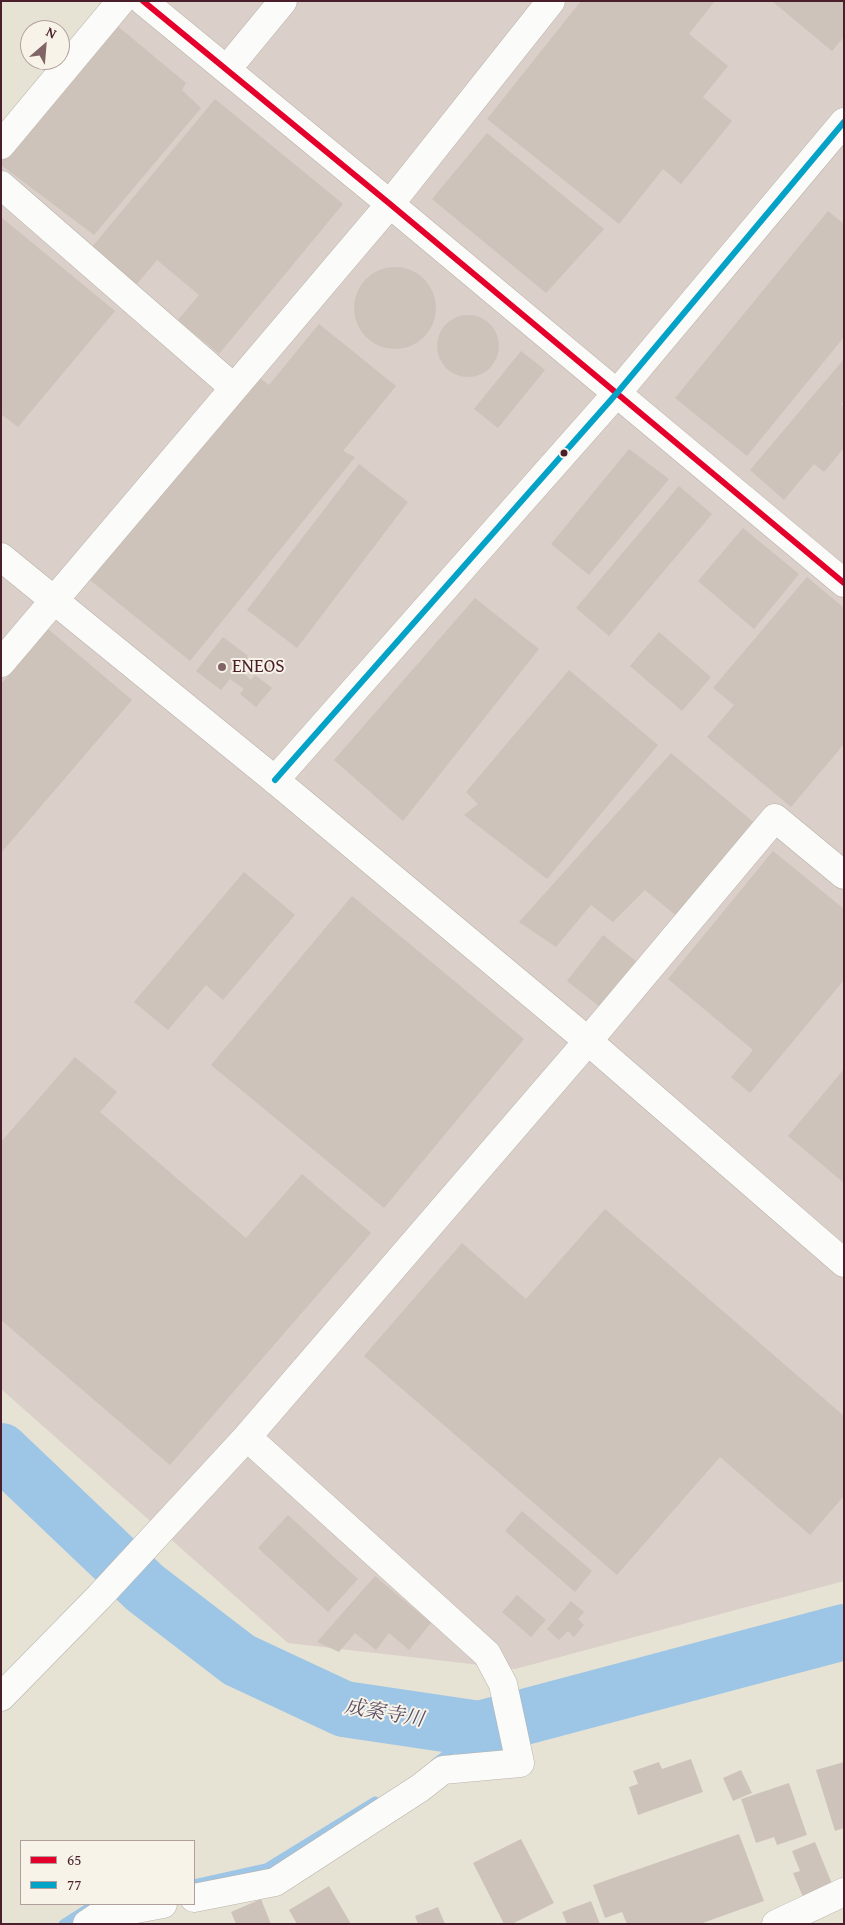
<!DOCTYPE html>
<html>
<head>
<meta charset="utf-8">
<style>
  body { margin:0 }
  #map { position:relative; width:845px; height:1925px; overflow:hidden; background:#e6e3d5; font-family:"Gentium Book Plus",serif }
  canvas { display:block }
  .frame { position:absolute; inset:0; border:2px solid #4a1f2b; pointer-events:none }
  .legend { position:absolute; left:20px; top:1840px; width:175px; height:65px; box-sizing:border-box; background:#f7f3e8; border:1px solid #b29e9c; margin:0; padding:6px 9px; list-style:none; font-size:15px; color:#4a1f2b }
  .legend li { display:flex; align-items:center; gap:10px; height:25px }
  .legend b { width:25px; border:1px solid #b29e9c }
  .north { position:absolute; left:20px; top:20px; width:50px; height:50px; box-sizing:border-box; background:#f7f3e8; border:1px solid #b29e9c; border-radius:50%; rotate:27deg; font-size:14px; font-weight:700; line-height:20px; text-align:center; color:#4a1f2b }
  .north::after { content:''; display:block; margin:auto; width:18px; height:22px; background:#816466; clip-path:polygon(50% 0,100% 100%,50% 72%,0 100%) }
</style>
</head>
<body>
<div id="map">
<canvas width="845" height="1925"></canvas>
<div class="frame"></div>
<ul class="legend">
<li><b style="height:6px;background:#e4002b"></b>65</li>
<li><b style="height:6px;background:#04a2c6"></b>77</li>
</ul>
<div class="north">N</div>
</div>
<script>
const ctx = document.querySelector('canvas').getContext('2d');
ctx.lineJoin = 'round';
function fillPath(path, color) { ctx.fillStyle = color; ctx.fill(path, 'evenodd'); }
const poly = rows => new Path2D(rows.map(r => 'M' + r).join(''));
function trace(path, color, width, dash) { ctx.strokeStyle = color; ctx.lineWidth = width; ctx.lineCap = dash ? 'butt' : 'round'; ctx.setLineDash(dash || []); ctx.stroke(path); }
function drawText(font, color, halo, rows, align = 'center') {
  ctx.font = font + ' "Gentium Book Plus","Noto Serif JP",serif'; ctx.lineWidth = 4; ctx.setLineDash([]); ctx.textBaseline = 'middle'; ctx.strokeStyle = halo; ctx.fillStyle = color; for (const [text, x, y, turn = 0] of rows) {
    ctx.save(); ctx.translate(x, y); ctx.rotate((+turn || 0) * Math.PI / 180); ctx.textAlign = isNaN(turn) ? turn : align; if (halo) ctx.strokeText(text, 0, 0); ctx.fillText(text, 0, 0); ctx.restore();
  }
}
const industrial = poly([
  [119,1,844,1,844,1581,515,1669,288,1643,1,1389,1,123]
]);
const stream = poly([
  [435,1763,479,1729],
  [194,1884,266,1868,375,1801],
  [63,1924,88,1908]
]);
const river = poly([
  [1,1451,145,1588,239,1660,344,1709,479,1729,844,1632]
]);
const building = poly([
  [581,1,715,1,689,34,728,66,703,97,732,121,681,184,663,169,619,224,487,119],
  [772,1,844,1,844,37,832,51],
  [115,24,186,83,182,90,201,108,94,235,1,165,1,162],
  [215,99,343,204,219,354,178,320,199,295,157,260,137,284,92,247],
  [487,133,604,229,546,293,432,199],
  [828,211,844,224,844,337,747,456,675,398],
  [1,217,115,311,18,427,1,414],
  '354 308a41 41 0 1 1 82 0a41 41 0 1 1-82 0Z',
  '437 346a31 31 0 1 1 62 0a31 31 0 1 1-62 0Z',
  [319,324,396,386,343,451,355,457,190,661,90,580,256,375,269,385],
  [521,351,545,370,498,428,474,409],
  [844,359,844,401,841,404,844,407,844,448,824,472,814,464,784,500,750,470],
  [629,449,669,479,589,575,551,544],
  [359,464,408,502,297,648,247,610],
  [679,486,712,514,609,636,576,608],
  [743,528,799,574,754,629,698,581],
  [807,577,844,608,844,744,791,807,707,737,734,705,713,688],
  [475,598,539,649,403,821,334,760],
  [48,629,132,700,1,853,1,684],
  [659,632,711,677,682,711,630,666],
  [223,637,248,656,238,669,251,680,255,675,272,688,256,707,240,694,244,689,230,679,221,690,196,671],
  [569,670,658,745,547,879,464,815,478,804,466,792],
  [671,753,757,825,679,918,645,890,613,922,591,905,556,947,519,922],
  [773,851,844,909,844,980,750,1093,731,1077,753,1050,668,979],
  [244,872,295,915,223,1000,206,985,168,1030,134,1002],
  [352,896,524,1039,384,1208,211,1065],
  [603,935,637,962,600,1007,567,981],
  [75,1057,117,1092,100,1112,246,1238,302,1174,371,1233,170,1465,1,1320,1,1142],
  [844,1069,844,1183,788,1136],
  [605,1209,844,1416,844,1496,810,1535,720,1457,617,1575,364,1356,462,1243,526,1299],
  [522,1511,592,1571,575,1592,505,1531],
  [288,1515,358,1579,328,1612,258,1548],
  [375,1576,431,1623,409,1650,389,1633,376,1650,355,1633,339,1652,317,1642],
  [517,1595,546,1620,531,1637,502,1612],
  [571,1601,584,1612,578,1619,584,1625,574,1637,568,1631,559,1640,547,1629],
  [691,1759,703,1792,638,1815,629,1787,638,1784,633,1771,659,1762,662,1769],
  [844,1762,844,1828,835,1831,816,1770],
  [741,1770,752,1793,733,1801,723,1778],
  [789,1783,807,1835,777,1845,774,1837,756,1843,741,1799],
  [739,1834,764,1901,700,1924,627,1924,622,1912,605,1918,593,1885],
  [521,1839,554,1903,512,1924,504,1924,473,1863],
  [815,1842,835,1891,805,1902,793,1873,800,1871,792,1851],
  [329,1886,351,1924,297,1924,289,1910],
  [261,1899,271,1924,236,1924,231,1912],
  [591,1901,600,1924,567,1924,562,1912],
  [438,1907,445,1924,418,1924,415,1916]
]);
const minor = poly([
  [143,1,390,204,844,583],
  [227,69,283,1],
  [1,145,121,1],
  [1,185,234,388],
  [1,663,390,204,551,1],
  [275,780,617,393,844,122],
  [1,1697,100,1596,247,1437,588,1041,775,818,844,875],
  [194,1898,275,1882,420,1788,443,1770,520,1763,503,1684,487,1654,247,1437],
  [87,1924,99,1916,163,1904],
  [776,1924,844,1892]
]);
const tertiary = poly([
  [1,557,275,780,588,1041,844,1263]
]);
const bus1 = poly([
  [143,1,390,204,844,583]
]);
const bus2 = poly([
  [275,780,617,393,844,122]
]);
const markers = [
  [564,453,4.5,"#4a1f2b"],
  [222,667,5,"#816466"]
];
const poiNames = [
  ["ENEOS",232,667]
];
const waterNames = [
  ["成案寺川",384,1714,10]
];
fillPath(industrial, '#dbcfc9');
trace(stream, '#9cc5e6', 9);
trace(river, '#9cc5e6', 56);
fillPath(building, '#cec3ba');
trace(minor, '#b8b2aa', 29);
trace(tertiary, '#b8b2aa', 29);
trace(minor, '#fbfbf9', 28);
trace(tertiary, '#fbfbf9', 28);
trace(bus1, '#e4002b', 6);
trace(bus2, '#04a2c6', 6);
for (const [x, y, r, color] of markers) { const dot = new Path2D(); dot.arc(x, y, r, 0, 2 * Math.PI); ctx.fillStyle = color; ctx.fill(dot); trace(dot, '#f7f3e8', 2); }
drawText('19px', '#4a1f2b', '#f7f3e8', poiNames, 'left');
drawText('italic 20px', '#594d66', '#f7f3e8', waterNames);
</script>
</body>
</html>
